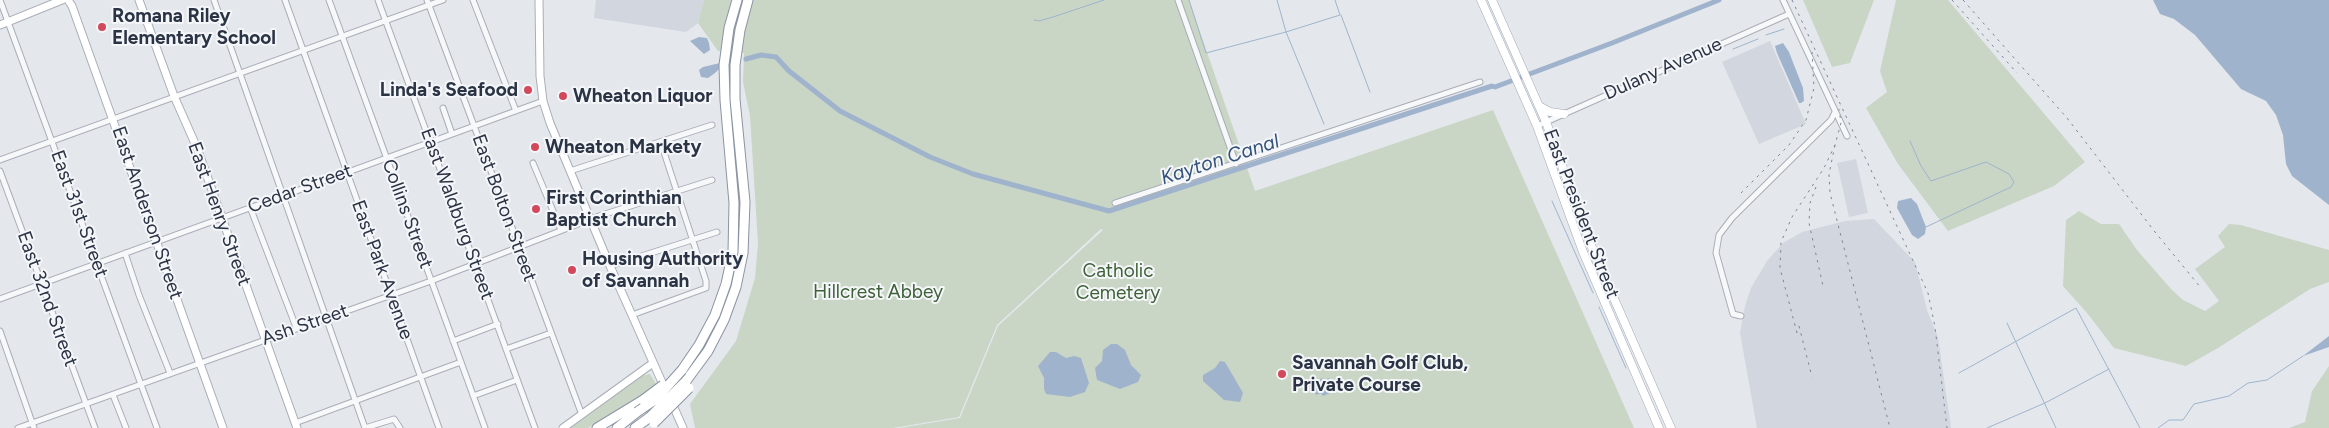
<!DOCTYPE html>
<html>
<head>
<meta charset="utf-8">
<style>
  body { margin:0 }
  canvas { display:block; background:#e4e7ec }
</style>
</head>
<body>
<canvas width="2329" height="428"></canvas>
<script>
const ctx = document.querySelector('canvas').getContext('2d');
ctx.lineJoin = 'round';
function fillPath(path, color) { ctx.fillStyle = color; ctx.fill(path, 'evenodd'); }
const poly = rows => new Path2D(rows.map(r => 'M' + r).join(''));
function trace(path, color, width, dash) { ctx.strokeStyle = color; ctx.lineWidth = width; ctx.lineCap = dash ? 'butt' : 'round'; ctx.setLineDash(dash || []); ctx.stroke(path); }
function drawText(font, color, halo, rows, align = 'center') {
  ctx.font = font + ' Figtree,sans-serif'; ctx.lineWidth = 4; ctx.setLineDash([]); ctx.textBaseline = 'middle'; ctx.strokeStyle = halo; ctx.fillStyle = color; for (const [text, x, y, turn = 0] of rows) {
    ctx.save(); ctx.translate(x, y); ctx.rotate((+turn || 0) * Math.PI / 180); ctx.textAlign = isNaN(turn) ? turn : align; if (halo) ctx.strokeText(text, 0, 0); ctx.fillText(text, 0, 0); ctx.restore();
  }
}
const built = poly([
  [596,0,704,0,698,23,686,32,594,18],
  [1770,41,1806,124,1759,144,1722,62],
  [1856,159,1868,213,1849,217,1837,163],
  [1874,219,1915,262,1927,310,1938,337,1951,428,1757,428,1740,333,1745,306,1751,288,1767,261,1783,243,1802,232,1845,221]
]);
const green = poly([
  [704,0,1189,0,1255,191,1493,110,1634,428,899,428,960,418,998,326,1103,230,1101,229,997,325,959,417,893,428,695,428,690,404,736,341,755,278,758,243,750,116,743,82,744,53,718,51,698,23],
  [1803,0,1874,0,1850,63,1832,67],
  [1896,0,1948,0,2085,162,2054,186,1948,231,1898,164,1866,108,1887,92,1880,71],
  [2079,211,2101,224,2119,224,2137,250,2171,289,2183,300,2205,311,2219,301,2195,269,2225,247,2218,236,2229,224,2241,225,2329,250,2329,282,2310,289,2218,348,2186,366,2114,348,2087,313,2063,286,2066,220],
  [2329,366,2329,428,2289,428,2305,422,2312,391],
  [650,374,656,384,642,395,588,428,569,428,641,376]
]);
const water = poly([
  [2153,0,2329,0,2329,205,2292,176,2286,164,2283,135,2276,115,2266,101,2241,89,2195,35,2174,19,2160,14],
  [699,37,707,38,709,43,710,50,704,54,690,41],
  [1783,43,1789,52,1803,88,1804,101,1801,103,1799,103,1777,53,1775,46],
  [720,63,720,68,715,73,708,78,701,77,699,70,703,67],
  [1911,198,1917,204,1926,227,1925,234,1918,239,1912,235,1897,208,1898,201],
  [2329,336,2329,347,2303,356],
  [1111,344,1117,344,1125,350,1131,365,1141,375,1138,382,1120,389,1097,380,1095,368,1102,361,1103,350],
  [1050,352,1056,352,1066,358,1074,356,1081,358,1089,383,1085,392,1070,397,1046,394,1044,389,1044,378,1038,366],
  [1220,361,1225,362,1243,393,1240,402,1224,400,1203,381,1203,375,1215,368],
  [1323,378,1324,380,1329,378,1331,382,1326,384,1330,393,1323,396,1321,393,1316,395,1313,389,1318,387,1316,381]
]);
const stream = poly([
  [1189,0,1206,53,1286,32,1277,0],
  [1341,15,1370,92],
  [1034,20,1039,21,1053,17,1104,0],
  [1766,35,1784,29],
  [1733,49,1758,39],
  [1324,124,1286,32,1340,15,1335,0],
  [1910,141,1921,166,1931,181,1986,162,2009,174,2014,182,2011,187,1926,227],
  [1552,201,1593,293],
  [1599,307,1626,368],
  [2007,323,2056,428],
  [1959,373,2076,308,2140,428],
  [1987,428,2045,403,2109,369],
  [2158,428,2169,420,2183,420,2194,404,2229,396,2248,383,2267,380,2303,356]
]);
const canal = poly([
  [746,59,761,55,776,57,789,71,840,111,930,157,973,174,1109,211,1492,86,1495,87,1612,43,1719,0]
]);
const minor = poly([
  [0,0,157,428],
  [214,0,365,428],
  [285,0,439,428],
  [329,0,485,428],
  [378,0,535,428],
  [427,0,582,415],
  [473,0,516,111],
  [1178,0,1236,164],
  [1783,0,1847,136],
  [443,108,452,134],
  [1537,126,1789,14],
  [0,160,443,0],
  [533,163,561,230],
  [0,171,95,428],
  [570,171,712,125],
  [1115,203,1480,82],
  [250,207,296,327],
  [125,253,139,295,170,373],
  [610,266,717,232],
  [0,299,543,101],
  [632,315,706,288,706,281,661,143],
  [1741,316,1733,314,1716,253,1719,235,1732,218,1831,120,1835,112],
  [0,331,34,428],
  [453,341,498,324],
  [506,349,551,333],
  [113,395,126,428],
  [473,396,517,380],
  [295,423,461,362],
  [18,428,431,281,599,216,712,180],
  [365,428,394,419,400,428]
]);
const secondary = poly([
  [68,0,72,6,223,428],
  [139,0,174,96,197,148,297,428],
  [539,0,540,76,543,101,550,123,610,266,665,389],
  [0,25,62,0],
  [671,401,683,428],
  [563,428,653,363]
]);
const primary = poly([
  [1481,0,1537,126,1583,252,1659,428],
  [1492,0,1546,122,1594,253,1671,428],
  [1539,106,1550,112,1564,114]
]);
const motorway = poly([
  [682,370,699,345,715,315,726,284,733,252,734,203,725,100,724,65,729,28,737,0],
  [686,381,708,351,724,320,736,287,743,253,745,202,735,99,735,65,740,30,748,0],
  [597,428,643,400],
  [617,428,637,412],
  [635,428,650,417]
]);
const rail = poly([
  [1792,0,1928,293,1935,327,1947,428],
  [1952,0,2017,73],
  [1963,0,2067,118,2155,232,2201,288],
  [1835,145,1829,174,1830,193,1890,428],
  [1816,187,1810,203,1809,223,1823,286],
  [1741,193,1789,145,1806,120,1814,88,1812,52],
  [1799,326,1812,377],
  [1797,333,1780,268,1781,242,1792,217,1824,168,1835,145,1841,123,1839,109]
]);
const motorwayBridge = poly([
  [643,400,663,385],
  [637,412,656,399,682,370],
  [650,417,686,381],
  [654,423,689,388]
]);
const markers = [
  [102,27,5,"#d1495b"],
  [528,90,5,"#d1495b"],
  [563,96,5,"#d1495b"],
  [535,147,5,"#d1495b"],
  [536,209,5,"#d1495b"],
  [572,270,5,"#d1495b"],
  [1282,374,5,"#d1495b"]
];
const poiNames = [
  ["Romana Riley",112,16],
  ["Elementary School",112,38],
  ["Linda's Seafood",518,90,"right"],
  ["Wheaton Liquor",573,96],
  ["Wheaton Markety",545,147],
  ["First Corinthian",546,198],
  ["Baptist Church",546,220],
  ["Housing Authority",582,259],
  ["of Savannah",582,281],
  ["Savannah Golf Club,",1292,363],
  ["Private Course",1292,385]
];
const streetNames = [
  ["Dulany Avenue",1663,69,-24],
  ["Cedar Street",300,189,-20],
  ["East Bolton Street",504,208,70],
  ["East Anderson Street",147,213,71],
  ["East 31st Street",79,214,70],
  ["East Henry Street",219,214,70],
  ["Collins Street",407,214,70],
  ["East Waldburg Street",457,214,70],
  ["East President Street",1581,214,69],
  ["East Park Avenue",382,270,70],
  ["East 32nd Street",47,299,70],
  ["Ash Street",305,325,-19]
];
const parkNames = [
  ["Catholic",1118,271],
  ["Cemetery",1118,293],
  ["Hillcrest Abbey",878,292]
];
const waterNames = [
  ["Kayton Canal",1220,160,-18]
];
fillPath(built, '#d2d6de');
fillPath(green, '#c9d6c5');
fillPath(water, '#9fb4cc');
trace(stream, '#9fb4cc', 1);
trace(canal, '#9fb4cc', 5);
trace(minor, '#a9aeb7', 7);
trace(secondary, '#a9aeb7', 9);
trace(primary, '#a3abb8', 9);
trace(motorway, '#8b94a3', 11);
trace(minor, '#f7f8fa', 5);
trace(secondary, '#fff', 7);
trace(primary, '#fff', 8);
trace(motorway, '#fff', 9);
trace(rail, '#7d8696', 1, [2.5, 5]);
trace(motorwayBridge, '#8b94a3', 11, []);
trace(motorwayBridge, '#fff', 9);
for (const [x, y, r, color] of markers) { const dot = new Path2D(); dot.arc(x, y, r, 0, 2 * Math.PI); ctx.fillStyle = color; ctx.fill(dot); trace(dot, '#f4f6f9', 2); }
drawText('bold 19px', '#2b3445', '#f4f6f9', poiNames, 'left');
drawText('19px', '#2b3445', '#f4f6f9', streetNames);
drawText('19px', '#3f6138', '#f4f6f9', parkNames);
drawText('italic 20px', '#34527a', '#f4f6f9', waterNames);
</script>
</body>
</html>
